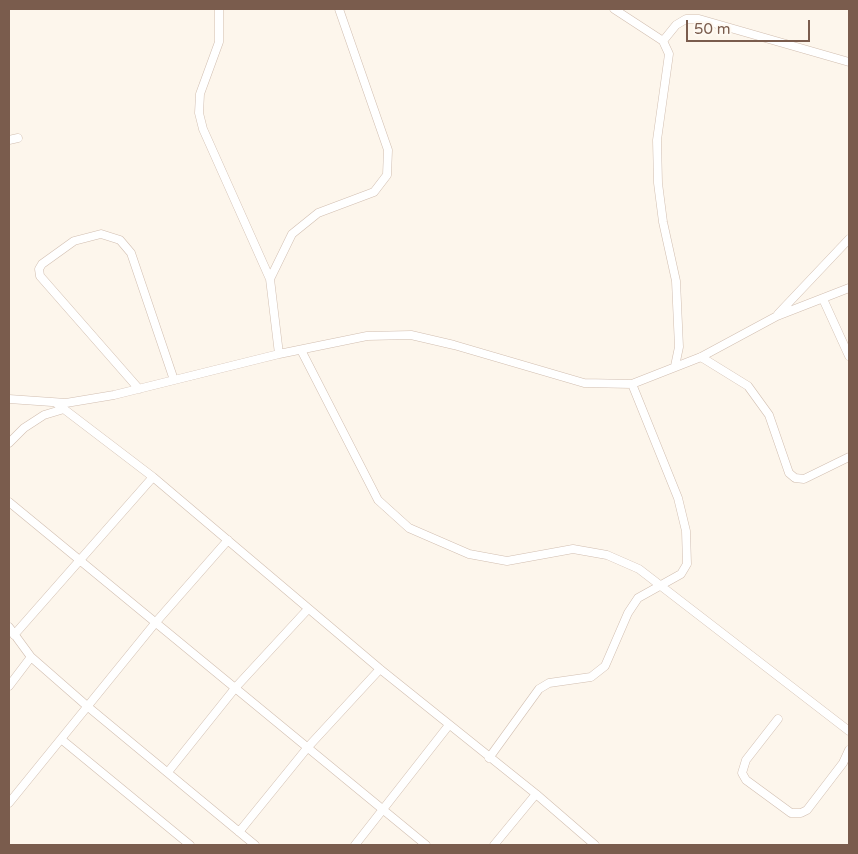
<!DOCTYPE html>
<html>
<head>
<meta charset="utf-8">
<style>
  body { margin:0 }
  #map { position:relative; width:858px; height:854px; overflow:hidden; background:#fdf6ec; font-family:"Varela Round",sans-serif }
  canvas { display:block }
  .frame { position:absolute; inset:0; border:10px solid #7a5c4d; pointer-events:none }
  .scale { position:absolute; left:686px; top:20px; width:124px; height:22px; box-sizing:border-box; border:2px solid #7a5c4d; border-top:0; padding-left:6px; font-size:15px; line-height:18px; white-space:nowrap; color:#7a5c4d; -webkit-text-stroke:4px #fffaf3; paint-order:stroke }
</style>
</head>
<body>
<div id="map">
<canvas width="858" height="854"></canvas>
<div class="frame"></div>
<div class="scale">50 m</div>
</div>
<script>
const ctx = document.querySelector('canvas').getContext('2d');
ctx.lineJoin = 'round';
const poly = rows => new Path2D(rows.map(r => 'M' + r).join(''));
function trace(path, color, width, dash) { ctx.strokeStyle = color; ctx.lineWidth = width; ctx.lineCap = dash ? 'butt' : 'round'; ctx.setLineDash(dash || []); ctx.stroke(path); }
const lane = poly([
  [219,9,219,42,200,94,199,113,203,129,270,279],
  [614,9,663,41,669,54,657,140,658,183,663,222,676,281,679,347,675,366],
  [663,41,676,25,686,19,699,19,849,62],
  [9,140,18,138],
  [823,299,849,356],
  [778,314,849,239],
  [301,350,378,500,409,528,469,554,507,561,573,549,607,555,639,569,849,731],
  [279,354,270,279,292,234,318,213,374,192,387,175,388,150,339,9],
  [701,357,748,386,769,415,789,473,795,478,804,479,849,457],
  [139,389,40,276,39,269,42,264,74,241,101,234,120,240,131,253,174,380],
  [9,399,66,403,114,395,279,354,367,336,411,335,454,345,584,383,632,384,701,357,777,316,849,288],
  [56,403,153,477,380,669,536,794,595,845],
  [9,443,24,428,44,415,64,409],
  [9,502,426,845],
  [9,627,31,657,87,706,255,845],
  [14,635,153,477],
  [9,686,31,657],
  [778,719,746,760,742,773,746,780,791,813,801,813,807,810,843,763,849,750],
  [61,739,190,845],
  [489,758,539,689,549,683,591,677,605,666,628,613,638,598,681,574,687,564,686,531,678,498,632,384],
  [168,772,236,687,308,609],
  [9,803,156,622,228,540],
  [239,832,308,747,380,669],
  [355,845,449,725],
  [494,845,536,794]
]);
trace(lane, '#d1beb0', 9);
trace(lane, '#fff', 8);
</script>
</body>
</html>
